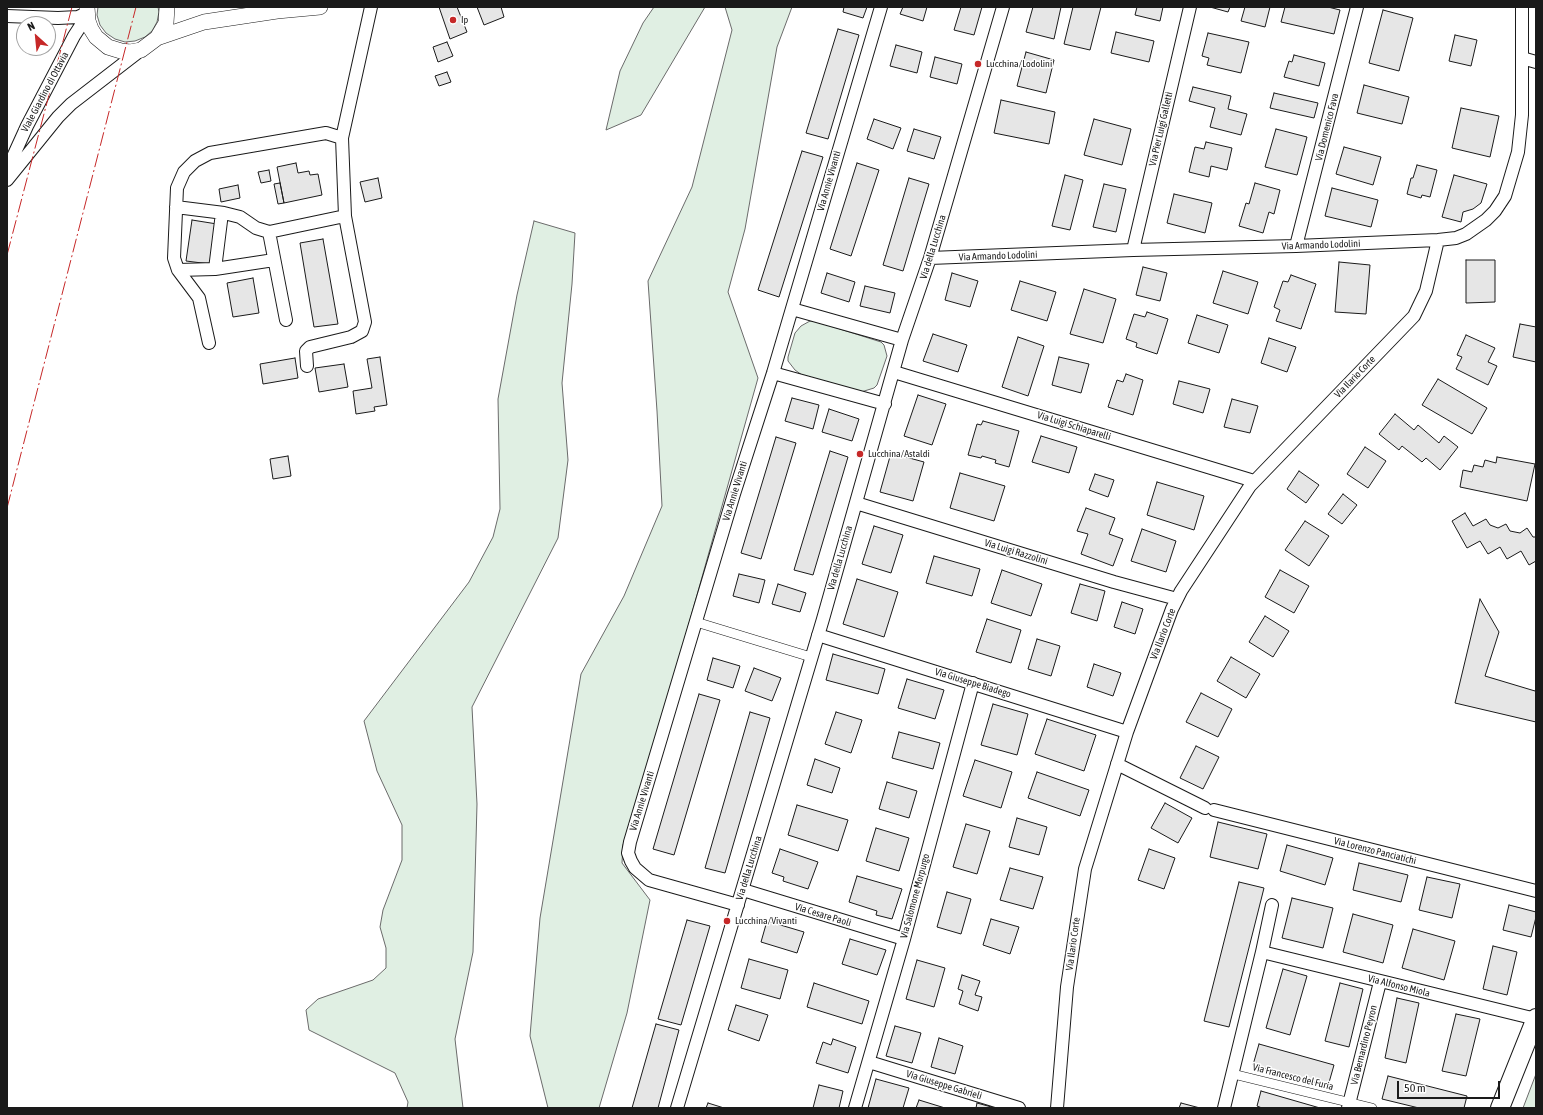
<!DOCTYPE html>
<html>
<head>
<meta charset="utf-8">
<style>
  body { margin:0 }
  #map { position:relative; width:1543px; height:1115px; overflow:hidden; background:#fff; font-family:"Asap Condensed",sans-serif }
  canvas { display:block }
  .frame { position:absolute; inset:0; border:8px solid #1a1a1a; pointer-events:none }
  .north { position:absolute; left:16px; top:16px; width:40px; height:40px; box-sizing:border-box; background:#fff; border:1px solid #a3a3a3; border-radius:50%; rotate:333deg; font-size:11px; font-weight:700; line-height:16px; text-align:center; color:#1a1a1a }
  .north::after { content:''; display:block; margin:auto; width:14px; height:18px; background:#c62828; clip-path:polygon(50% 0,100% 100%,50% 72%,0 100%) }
  .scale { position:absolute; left:1397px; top:1081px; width:103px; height:18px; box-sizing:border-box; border:2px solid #1a1a1a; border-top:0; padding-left:5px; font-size:12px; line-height:14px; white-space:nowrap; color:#1a1a1a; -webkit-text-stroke:3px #fff; paint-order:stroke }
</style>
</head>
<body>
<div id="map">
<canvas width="1543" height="1115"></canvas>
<div class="frame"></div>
<div class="north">N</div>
<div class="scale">50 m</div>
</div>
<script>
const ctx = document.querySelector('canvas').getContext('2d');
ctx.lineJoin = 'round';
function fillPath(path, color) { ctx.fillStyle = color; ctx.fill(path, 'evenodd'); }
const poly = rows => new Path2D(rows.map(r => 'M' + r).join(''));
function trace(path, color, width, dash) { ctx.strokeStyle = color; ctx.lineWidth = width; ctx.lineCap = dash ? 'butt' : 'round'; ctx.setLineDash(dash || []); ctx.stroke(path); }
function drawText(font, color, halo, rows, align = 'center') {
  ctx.font = font + ' "Asap Condensed",sans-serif'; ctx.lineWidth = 3; ctx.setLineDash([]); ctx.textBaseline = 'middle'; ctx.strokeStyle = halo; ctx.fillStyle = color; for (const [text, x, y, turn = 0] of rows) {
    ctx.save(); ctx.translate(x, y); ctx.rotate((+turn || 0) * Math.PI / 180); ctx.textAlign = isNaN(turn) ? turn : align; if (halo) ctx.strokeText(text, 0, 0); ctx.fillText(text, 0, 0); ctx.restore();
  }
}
const green = poly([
  [98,7,158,7,159,12,157,22,152,31,145,37,135,41,125,42,115,39,106,33,100,25,97,15,98,7],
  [654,7,705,7,641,115,606,130,620,71,643,23,654,7],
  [725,7,792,7,777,47,745,229,728,292,758,378,679,659,623,845,622,863,650,900,627,1013,599,1108,548,1108,530,1036,540,918,581,674,624,596,662,506,657,411,648,281,692,187,732,30,725,7],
  [534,221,575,233,572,284,562,383,568,460,558,538,472,707,477,804,473,952,455,1039,463,1108,407,1108,408,1102,395,1073,309,1030,306,1010,318,999,373,980,386,968,386,948,380,927,383,910,402,860,402,825,377,771,364,721,469,582,493,537,500,509,498,399,517,295,534,221],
  [810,321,815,321,881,342,884,345,887,356,877,385,874,388,861,392,802,375,795,370,788,361,788,357,795,333,801,326,810,321],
  [1536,1074,1536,1108,1523,1108,1536,1074]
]);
const building = poly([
  [439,7,457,7,467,32,450,39,439,7],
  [477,7,501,7,504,17,484,25,477,7],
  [844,7,867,7,863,18,843,12,844,7],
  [903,7,927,7,923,21,900,14,903,7],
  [961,7,982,7,974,35,954,30,961,7],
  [1033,7,1061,7,1054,39,1026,32,1033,7],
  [1073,7,1101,7,1090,50,1064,44,1073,7],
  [1137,7,1163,7,1160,21,1135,15,1137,7],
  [1210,7,1230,7,1228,12,1210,7],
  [1245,7,1270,7,1265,27,1241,21,1245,7],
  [1285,7,1328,7,1340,10,1334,34,1281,22,1285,7],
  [1383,10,1413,18,1399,71,1369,63,1383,10],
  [838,29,859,35,828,139,806,133,838,29],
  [1116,32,1154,41,1149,62,1111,53,1116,32],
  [1208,33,1249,42,1241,73,1207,65,1209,58,1202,56,1208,33],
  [1455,35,1477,40,1471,66,1449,61,1455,35],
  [447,42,453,56,438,62,433,47,447,42],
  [896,45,922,52,917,73,890,66,896,45],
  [1026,52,1054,60,1046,93,1017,86,1026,52],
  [1294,55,1325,63,1319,86,1284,77,1289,61,1292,62,1294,55],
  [935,57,962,64,957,84,930,77,935,57],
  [447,72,451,82,439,86,435,76,447,72],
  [1364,85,1409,97,1402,124,1357,113,1364,85],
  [1193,87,1231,96,1228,109,1247,114,1241,135,1210,127,1215,108,1189,101,1193,87],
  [1274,93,1318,103,1314,118,1270,108,1274,93],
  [1001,100,1055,112,1049,144,994,133,1001,100],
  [1461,108,1499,116,1490,157,1452,148,1461,108],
  [874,119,901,128,893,149,867,139,874,119],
  [1094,119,1131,129,1122,165,1084,155,1094,119],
  [914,129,941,137,934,159,907,151,914,129],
  [1276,129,1307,137,1297,175,1265,167,1276,129],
  [1206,142,1232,148,1227,170,1211,166,1209,177,1189,172,1195,147,1204,149,1206,142],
  [1344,147,1381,157,1373,185,1336,174,1344,147],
  [802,151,823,157,779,297,758,290,802,151],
  [296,163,298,173,309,171,310,175,318,174,322,195,284,203,277,167,296,163],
  [857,163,879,170,851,256,830,249,857,163],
  [1417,165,1437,170,1430,197,1422,195,1421,198,1407,194,1411,178,1413,178,1417,165],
  [269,170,271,181,261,183,258,172,269,170],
  [1065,175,1083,180,1070,230,1052,226,1065,175],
  [1454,175,1487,184,1481,203,1473,209,1463,212,1461,222,1442,217,1454,175],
  [378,178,382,198,365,202,360,182,378,178],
  [909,178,929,184,903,271,883,265,909,178],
  [280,183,284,203,278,204,274,184,280,183],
  [1255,183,1280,190,1274,214,1269,212,1263,233,1239,226,1246,203,1249,204,1255,183],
  [1104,184,1126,189,1116,232,1093,227,1104,184],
  [238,185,240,198,221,202,219,189,238,185],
  [1332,188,1378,200,1371,227,1325,216,1332,188],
  [1174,194,1212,203,1205,233,1167,223,1174,194],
  [192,220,217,224,210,264,186,261,192,220],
  [323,239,338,324,314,327,300,243,323,239],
  [1466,260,1495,260,1495,302,1466,303,1466,260],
  [1339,262,1370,265,1366,314,1335,312,1339,262],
  [1143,267,1167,273,1160,301,1136,295,1143,267],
  [1223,271,1258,282,1248,314,1213,303,1223,271],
  [827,273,855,282,849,302,821,293,827,273],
  [952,273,978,281,970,307,945,300,952,273],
  [1291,275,1316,284,1301,329,1276,321,1280,310,1274,307,1283,281,1288,282,1291,275],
  [253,278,259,313,233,317,227,283,253,278],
  [1020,281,1056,292,1047,321,1011,310,1020,281],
  [865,286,895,293,890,313,860,306,865,286],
  [1084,289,1116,299,1103,343,1070,334,1084,289],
  [1147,312,1168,319,1157,354,1136,347,1137,343,1126,339,1134,314,1145,317,1147,312],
  [1197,315,1228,325,1219,353,1188,343,1197,315],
  [1520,324,1536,327,1536,362,1513,357,1520,324],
  [933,334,967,345,958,372,923,361,933,334],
  [1466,335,1495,348,1488,362,1497,366,1488,385,1456,369,1462,357,1457,355,1466,335],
  [1018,337,1044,346,1028,396,1002,387,1018,337],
  [1269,338,1296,347,1287,372,1261,363,1269,338],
  [380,357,387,405,374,407,375,411,356,414,353,391,372,388,367,359,380,357],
  [1059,357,1089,364,1081,393,1052,385,1059,357],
  [295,358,298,378,263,384,260,364,295,358],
  [344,364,348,387,319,392,315,368,344,364],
  [1126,374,1143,380,1133,415,1108,407,1117,380,1123,382,1126,374],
  [1438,379,1487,408,1472,434,1422,405,1438,379],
  [1179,381,1210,389,1203,413,1173,404,1179,381],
  [918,395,946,404,932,445,904,436,918,395],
  [792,398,819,405,813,429,785,421,792,398],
  [1232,399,1258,406,1250,433,1224,427,1232,399],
  [829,409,859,419,852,441,822,432,829,409],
  [1395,414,1414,430,1418,425,1439,443,1444,436,1458,447,1440,470,1426,458,1422,462,1402,446,1399,450,1379,434,1395,414],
  [983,421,1019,431,1009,467,995,463,996,460,982,456,981,458,968,455,977,424,981,425,983,421],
  [1041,436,1077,447,1069,473,1032,462,1041,436],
  [776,437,796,443,761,559,741,553,776,437],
  [1365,447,1386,461,1368,488,1347,474,1365,447],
  [830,451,848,457,813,575,794,570,830,451],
  [891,453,924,462,913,501,880,492,891,453],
  [288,456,291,476,273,479,270,459,288,456],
  [1497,457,1535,464,1527,501,1460,487,1463,470,1472,472,1474,465,1483,467,1485,460,1496,463,1497,457],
  [1299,471,1319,485,1306,503,1287,489,1299,471],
  [960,473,1005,486,994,521,950,508,960,473],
  [1095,474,1114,480,1108,497,1089,490,1095,474],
  [1157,482,1204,496,1194,530,1147,515,1157,482],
  [1343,494,1357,505,1342,524,1328,514,1343,494],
  [1086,508,1115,518,1109,534,1123,539,1113,566,1081,554,1088,534,1077,531,1086,508],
  [1465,513,1473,526,1486,519,1490,525,1498,528,1506,524,1510,531,1520,533,1527,528,1533,537,1536,537,1536,561,1529,565,1521,551,1507,559,1500,547,1488,554,1480,541,1467,548,1452,521,1465,513],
  [1305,521,1329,536,1309,566,1285,550,1305,521],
  [874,526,903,535,891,573,862,564,874,526],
  [1142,529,1176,541,1166,572,1131,561,1142,529],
  [934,556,980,569,972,596,926,583,934,556],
  [1002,570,1042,584,1031,616,991,603,1002,570],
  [1280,570,1309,586,1294,613,1265,597,1280,570],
  [739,574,765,580,759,603,733,596,739,574],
  [857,579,898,592,884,637,843,624,857,579],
  [778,584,806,593,800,612,772,604,778,584],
  [1080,584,1105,591,1097,621,1071,613,1080,584],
  [1480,599,1499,632,1485,676,1535,691,1536,689,1536,722,1455,703,1480,599],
  [1122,602,1143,609,1135,634,1114,627,1122,602],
  [1265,616,1289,631,1273,657,1249,642,1265,616],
  [987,619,1021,630,1011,663,976,652,987,619],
  [1037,639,1060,646,1051,676,1028,669,1037,639],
  [833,654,885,669,878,694,826,680,833,654],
  [1231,657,1260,674,1246,698,1217,681,1231,657],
  [713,658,740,666,733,688,707,680,713,658],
  [1094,664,1121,673,1113,696,1087,687,1094,664],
  [754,668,781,678,772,701,745,691,754,668],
  [907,679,944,690,935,719,898,708,907,679],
  [1201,693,1232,709,1218,737,1186,722,1201,693],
  [699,694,720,700,674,855,653,849,699,694],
  [993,704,1028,714,1017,755,981,745,993,704],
  [750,712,770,718,725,873,705,868,750,712],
  [836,712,862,720,851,753,825,744,836,712],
  [1047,719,1096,735,1084,771,1035,754,1047,719],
  [899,732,940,743,933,769,892,758,899,732],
  [1196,746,1219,757,1203,789,1180,778,1196,746],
  [815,759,840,768,832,793,807,785,815,759],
  [975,760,1012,772,1001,808,963,796,975,760],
  [1037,772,1089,790,1080,816,1028,798,1037,772],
  [887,782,917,791,909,818,879,809,887,782],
  [1165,803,1192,818,1178,843,1151,828,1165,803],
  [797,805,848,820,838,851,788,835,797,805],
  [1017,818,1047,827,1039,855,1009,847,1017,818],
  [1218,822,1267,834,1258,869,1210,857,1218,822],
  [966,824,990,831,977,874,953,867,966,824],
  [876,828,909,838,899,871,866,861,876,828],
  [1287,845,1333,858,1325,885,1280,871,1287,845],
  [780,849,818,862,808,889,783,881,784,877,772,873,780,849],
  [1149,849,1175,858,1164,889,1138,880,1149,849],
  [1359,863,1408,875,1401,902,1353,890,1359,863],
  [1010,868,1043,877,1033,909,1000,900,1010,868],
  [857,876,902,889,892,919,876,915,877,911,849,902,857,876],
  [1427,877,1460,884,1452,918,1419,910,1427,877],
  [1239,882,1264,888,1229,1027,1204,1021,1239,882],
  [947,892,971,899,961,934,937,927,947,892],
  [1292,898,1333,908,1323,948,1282,938,1292,898],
  [1509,905,1536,912,1536,917,1531,937,1503,930,1509,905],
  [1353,914,1393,925,1383,963,1343,952,1353,914],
  [991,919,1019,927,1010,954,983,945,991,919],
  [687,920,710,926,681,1025,658,1019,687,920],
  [767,921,804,932,797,953,761,942,767,921],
  [1413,929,1455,941,1444,980,1402,968,1413,929],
  [850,939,886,950,877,975,842,964,850,939],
  [1493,946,1517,952,1507,995,1483,989,1493,946],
  [749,959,788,970,780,999,741,988,749,959],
  [917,960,945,968,934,1007,906,999,917,960],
  [1283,969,1307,976,1290,1035,1266,1028,1283,969],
  [962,975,980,981,975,995,982,997,978,1011,959,1004,963,991,958,989,962,975],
  [814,983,869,1001,862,1024,807,1007,814,983],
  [1340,983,1363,989,1349,1047,1325,1041,1340,983],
  [1397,998,1419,1003,1406,1063,1385,1058,1397,998],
  [736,1005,768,1015,759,1041,728,1030,736,1005],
  [1456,1014,1480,1019,1466,1076,1442,1071,1456,1014],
  [656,1024,679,1030,658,1108,632,1108,656,1024],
  [895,1026,921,1033,912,1063,886,1056,895,1026],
  [939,1038,963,1046,955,1074,931,1067,939,1038],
  [833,1039,856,1047,848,1073,816,1063,823,1042,831,1045,833,1039],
  [1259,1044,1334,1065,1328,1086,1253,1065,1259,1044],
  [1388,1076,1467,1096,1464,1108,1419,1108,1382,1099,1388,1076],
  [876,1079,909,1088,903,1108,868,1108,876,1079],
  [819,1085,843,1091,839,1108,813,1108,819,1085],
  [1261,1091,1320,1108,1262,1108,1257,1106,1261,1091],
  [919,1100,945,1108,916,1108,919,1100],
  [708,1103,724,1108,706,1108,708,1103],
  [977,1103,995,1108,976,1108,977,1103],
  [1181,1103,1200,1108,1179,1108,1181,1103]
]);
const pedestrian = poly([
  [696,622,811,657],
  [1233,1074,1372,1108]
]);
const minor = poly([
  [7,16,58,18,78,17,87,13],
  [1522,58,1536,62],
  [7,170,27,126,74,36,87,16],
  [7,180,58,117,71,104,141,50],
  [176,207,224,213,240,217,256,228,269,232],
  [1296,246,1357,7],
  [1133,250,1190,7],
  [930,258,1133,250,1296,246,1438,240,1456,238,1466,234,1486,220,1495,211,1505,196,1518,152,1522,115,1522,7],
  [215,269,274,260],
  [178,270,215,269,222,213],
  [792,309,902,340],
  [286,320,269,232,345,216],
  [209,343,199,298,178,270,174,258,177,188,184,172,195,161,210,153,326,133,342,138],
  [307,366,306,351,310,347,351,337,362,331,365,322,345,216,342,138,371,7],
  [894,372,1254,481],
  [773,373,885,404],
  [856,503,1114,582,1177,599],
  [818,635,1127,732],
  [1117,764,1205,808],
  [1214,810,1536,891],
  [743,890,904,939],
  [738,905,649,880,635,868,631,861,628,853,630,842,734,494,773,373,881,7],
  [1262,952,1272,905],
  [869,1062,1019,1108],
  [677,1108,823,619,902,340,930,258,1003,7],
  [855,1108,904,939,973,683],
  [1057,1108,1067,987,1085,869,1127,732,1172,609,1181,591,1250,486,1414,316,1426,291,1438,240],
  [1224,1108,1262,952,1536,1019],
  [1348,1108,1380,982]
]);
const tertiary = poly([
  [87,7,88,21,91,29,96,37,108,47,121,51,130,52,141,50,157,38,166,23,167,7],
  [157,38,204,22,277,11,320,7]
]);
const secondary = poly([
  [1500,1108,1536,1018]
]);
const power = poly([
  [7,255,72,7],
  [7,508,136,7]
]);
const markers = [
  [453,20,4,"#c62828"],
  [978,64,4,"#c62828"],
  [860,454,4,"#c62828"],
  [727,921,4,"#c62828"]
];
const poiNames = [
  ["Ip",461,20],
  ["Lucchina/Lodolini",986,64],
  ["Lucchina/Astaldi",868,454],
  ["Lucchina/Vivanti",735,921]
];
const streetNames = [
  ["Viale Giardino di Ottavia",45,92,-62],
  ["Via Domenico Fava",1327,127,-76],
  ["Via Pier Luigi Galletti",1161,129,-77],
  ["Via Annie Vivanti",829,181,-74],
  ["Via Armando Lodolini",1321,245,-2],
  ["Via della Lucchina",933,247,-73],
  ["Via Armando Lodolini",998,256,-2],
  ["Via Ilario Corte",1355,377,-46],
  ["Via Luigi Schiaparelli",1074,426,17],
  ["Via Annie Vivanti",735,491,-73],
  ["Via Luigi Razzolini",1016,552,17],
  ["Via della Lucchina",840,558,-74],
  ["Via Ilario Corte",1163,634,-69],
  ["Via Giuseppe Biadego",973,683,17],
  ["Via Annie Vivanti",642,801,-73],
  ["Via Lorenzo Panciatichi",1375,851,14],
  ["Via della Lucchina",749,868,-73],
  ["Via Salomone Morpurgo",915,896,-75],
  ["Via Cesare Paoli",823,915,17],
  ["Via Ilario Corte",1073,944,-82],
  ["Via Alfonso Miola",1399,986,14],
  ["Via Bernardino Peyron",1364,1045,-76],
  ["Via Francesco del Furia",1293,1077,14],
  ["Via Giuseppe Gabrieli",944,1085,17]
];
fillPath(green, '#e0efe3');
trace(green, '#6a6a6a', 1);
fillPath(building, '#e6e6e6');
trace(building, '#1a1a1a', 1);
trace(pedestrian, '#1a1a1a', 10);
trace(minor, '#1a1a1a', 14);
trace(tertiary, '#1a1a1a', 16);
trace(secondary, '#1a1a1a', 20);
trace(pedestrian, '#fff', 9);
trace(minor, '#fff', 12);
trace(tertiary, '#fff', 15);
trace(secondary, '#fff', 18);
trace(power, '#c62828', 1, [14, 3, 2, 3]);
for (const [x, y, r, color] of markers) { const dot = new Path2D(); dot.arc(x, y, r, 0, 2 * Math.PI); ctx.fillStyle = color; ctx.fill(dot); trace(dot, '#fff', 1.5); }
drawText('10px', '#1a1a1a', '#fff', poiNames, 'left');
drawText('10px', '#1a1a1a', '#fff', streetNames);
</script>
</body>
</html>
